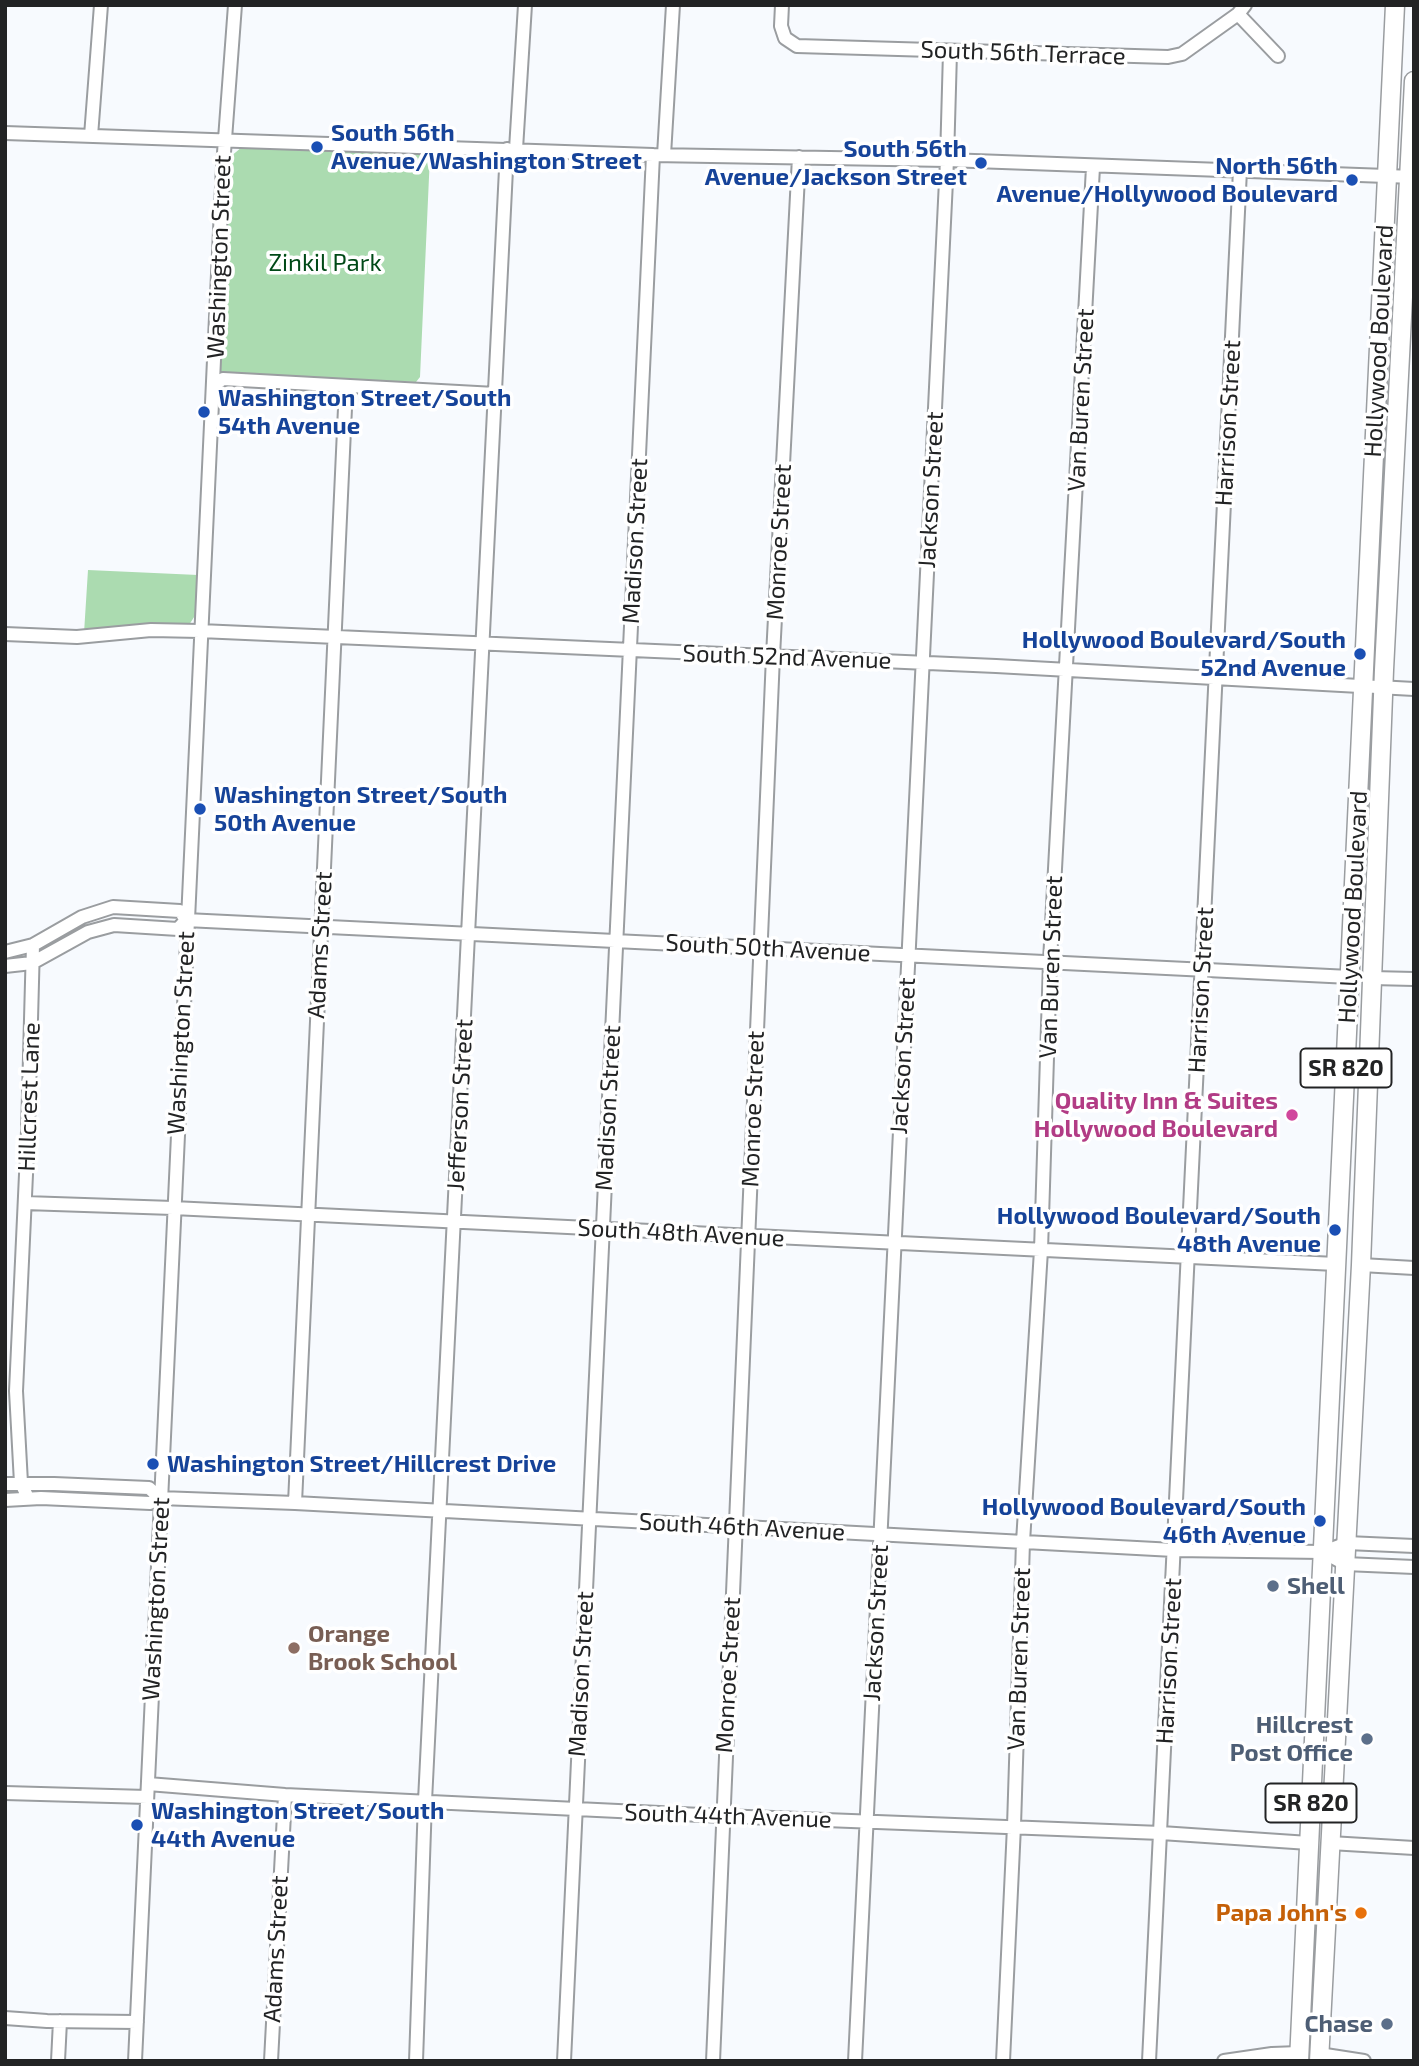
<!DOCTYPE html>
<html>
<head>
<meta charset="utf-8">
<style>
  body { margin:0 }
  #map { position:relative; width:1419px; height:2066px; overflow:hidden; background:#f7fafe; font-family:"Exo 2",sans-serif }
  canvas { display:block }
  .frame { position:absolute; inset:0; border:7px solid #222324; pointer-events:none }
</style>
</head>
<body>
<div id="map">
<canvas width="1419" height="2066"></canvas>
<div class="frame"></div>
</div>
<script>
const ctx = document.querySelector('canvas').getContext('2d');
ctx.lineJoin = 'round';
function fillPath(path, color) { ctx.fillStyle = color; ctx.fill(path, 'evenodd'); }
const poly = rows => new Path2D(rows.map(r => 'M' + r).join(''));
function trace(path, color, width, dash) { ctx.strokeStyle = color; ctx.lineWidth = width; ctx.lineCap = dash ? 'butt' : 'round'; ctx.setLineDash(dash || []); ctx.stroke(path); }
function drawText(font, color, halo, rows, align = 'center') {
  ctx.font = font + ' "Exo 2",sans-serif'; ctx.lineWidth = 7; ctx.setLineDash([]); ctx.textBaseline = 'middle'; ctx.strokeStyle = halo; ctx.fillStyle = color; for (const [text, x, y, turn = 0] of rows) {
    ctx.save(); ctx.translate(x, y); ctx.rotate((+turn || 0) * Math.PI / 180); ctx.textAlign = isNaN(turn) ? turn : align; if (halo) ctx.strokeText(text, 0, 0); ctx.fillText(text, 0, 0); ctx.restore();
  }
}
const green = poly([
  [242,147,423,150,430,155,420,377,416,382,227,376,218,370,230,157],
  [88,570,198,575,196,614,189,625,141,624,84,633]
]);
const minor = poly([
  [782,5,781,26,785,38,797,46,1168,57,1182,54,1238,14,1245,5],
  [1238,14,1278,56],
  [5,133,653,155,947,160,1414,177],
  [91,136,101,5],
  [516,149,525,5],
  [664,155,673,5],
  [214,385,223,379,495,394],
  [5,634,77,637,151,630,200,631,996,666,1414,689],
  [186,920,1350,977],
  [5,952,33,945,82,917,113,907,180,911,186,920],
  [5,966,32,963,88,932,114,925,178,929,186,920],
  [1372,978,1414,979],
  [25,1203,173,1208,1336,1264],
  [1361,1265,1414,1268],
  [5,1484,54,1484,149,1488,160,1498],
  [28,1498,21,1483,16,1391,28,1131,33,945],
  [5,1500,41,1498,150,1503,160,1498,295,1503,1174,1550,1323,1552,1347,1543,1414,1546],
  [295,1503,346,386],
  [1323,1552,1345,1564,1414,1567],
  [148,1784,285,1795,722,1816,1161,1833,1309,1843],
  [5,1793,147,1797],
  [1330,1843,1414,1848],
  [5,2018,47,2021,137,2022],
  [1319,2054,1364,2061],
  [58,2061,60,2021],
  [135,2061,223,166,235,5],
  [271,2061,285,1795],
  [416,2061,425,1801,507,149],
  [564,2061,653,155],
  [713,2061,773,656,799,157],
  [855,2061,947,160,950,52],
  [1003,2061,1014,1826,1023,1542,1041,1250,1050,961,1093,167],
  [1149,2061,1240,170],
  [1224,2061,1272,2054,1299,2053]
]);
const highway = poly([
  [1299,2061,1395,5],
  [1319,2061,1361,1265,1384,670,1414,81]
]);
const markers = [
  [317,147,7,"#1a4fb4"],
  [981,163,7,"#1a4fb4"],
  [1352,180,7,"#1a4fb4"],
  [204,412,7,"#1a4fb4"],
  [1360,654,7,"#1a4fb4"],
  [200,809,7,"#1a4fb4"],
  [1292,1115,7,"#d1479c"],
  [1335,1230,7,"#1a4fb4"],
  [153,1464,7,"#1a4fb4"],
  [1320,1521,7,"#1a4fb4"],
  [1273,1586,7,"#5c6f8a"],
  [294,1648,7,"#8d6e63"],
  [1367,1739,7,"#5c6f8a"],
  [137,1825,7,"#1a4fb4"],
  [1361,1913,7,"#e8710a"],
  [1387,2024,7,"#5c6f8a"]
];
const shields = [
  [1346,1068,91],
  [1311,1803,91]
];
const shieldNames = [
  ["SR 820",1346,1068],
  ["SR 820",1311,1803]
];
const streetNames = [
  ["South 56th Terrace",1023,53,2],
  ["Washington Street",219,257,-88],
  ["Hollywood Boulevard",1379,341,-87],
  ["Van Buren Street",1081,400,-87],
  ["Harrison Street",1228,423,-87],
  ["Jackson Street",931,490,-87],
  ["Madison Street",635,541,-87],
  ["Monroe Street",779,542,-87],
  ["South 52nd Avenue",787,657,2],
  ["Hollywood Boulevard",1353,907,-87],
  ["Adams Street",320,945,-87],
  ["South 50th Avenue",768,948,3],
  ["Van Buren Street",1051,967,-88],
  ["Harrison Street",1201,990,-87],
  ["Washington Street",181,1033,-87],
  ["Jackson Street",903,1056,-87],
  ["Hillcrest Lane",29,1097,-88],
  ["Jefferson Street",460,1105,-87],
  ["Madison Street",608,1108,-87],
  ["Monroe Street",753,1109,-88],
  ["South 48th Avenue",681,1233,3],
  ["South 46th Avenue",742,1527,3],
  ["Washington Street",156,1599,-87],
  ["Jackson Street",876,1623,-87],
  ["Van Buren Street",1019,1659,-88],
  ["Harrison Street",1169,1661,-87],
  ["Madison Street",581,1674,-87],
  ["Monroe Street",728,1675,-87],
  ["South 44th Avenue",728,1816,2],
  ["Adams Street",276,1949,-87]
];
const transitNames = [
  ["South 56th",331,133],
  ["Avenue/Washington Street",331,161],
  ["South 56th",967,149,"right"],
  ["Avenue/Jackson Street",967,177,"right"],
  ["North 56th",1338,166,"right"],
  ["Avenue/Hollywood Boulevard",1338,194,"right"],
  ["Washington Street/South",218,398],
  ["54th Avenue",218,426],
  ["Hollywood Boulevard/South",1346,640,"right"],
  ["52nd Avenue",1346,668,"right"],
  ["Washington Street/South",214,795],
  ["50th Avenue",214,823],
  ["Hollywood Boulevard/South",1321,1216,"right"],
  ["48th Avenue",1321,1244,"right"],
  ["Washington Street/Hillcrest Drive",167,1464],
  ["Hollywood Boulevard/South",1306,1507,"right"],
  ["46th Avenue",1306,1535,"right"],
  ["Washington Street/South",151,1811],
  ["44th Avenue",151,1839]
];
const parkNames = [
  ["Zinkil Park",325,263]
];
const hotelNames = [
  ["Quality Inn & Suites",1278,1101],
  ["Hollywood Boulevard",1278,1129]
];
const serviceNames = [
  ["Shell",1287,1586,"left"],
  ["Hillcrest",1353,1725],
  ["Post Office",1353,1753],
  ["Chase",1373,2024]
];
const educationNames = [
  ["Orange",308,1634],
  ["Brook School",308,1662]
];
const foodNames = [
  ["Papa John's",1347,1913]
];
fillPath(green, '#abdbb0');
trace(minor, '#9a9da0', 16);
trace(highway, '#9a9da0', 21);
trace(minor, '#fff', 12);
trace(highway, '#fff', 18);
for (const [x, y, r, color] of markers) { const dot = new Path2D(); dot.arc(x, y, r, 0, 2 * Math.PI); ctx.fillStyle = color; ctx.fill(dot); trace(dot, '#fff', 2.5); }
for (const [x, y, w] of shields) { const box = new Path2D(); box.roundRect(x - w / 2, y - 19.5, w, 39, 5); ctx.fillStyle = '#fff'; ctx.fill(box); trace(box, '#222324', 2); }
drawText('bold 23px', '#222324', null, shieldNames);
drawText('24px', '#222324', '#fff', streetNames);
drawText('bold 24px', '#164399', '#fff', transitNames, 'left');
drawText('24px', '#004917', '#fff', parkNames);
drawText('bold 24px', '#b23c85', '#fff', hotelNames, 'right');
drawText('bold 24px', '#4e5e75', '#fff', serviceNames, 'right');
drawText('bold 24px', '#785e54', '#fff', educationNames, 'left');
drawText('bold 24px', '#c56008', '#fff', foodNames, 'right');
</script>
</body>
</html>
